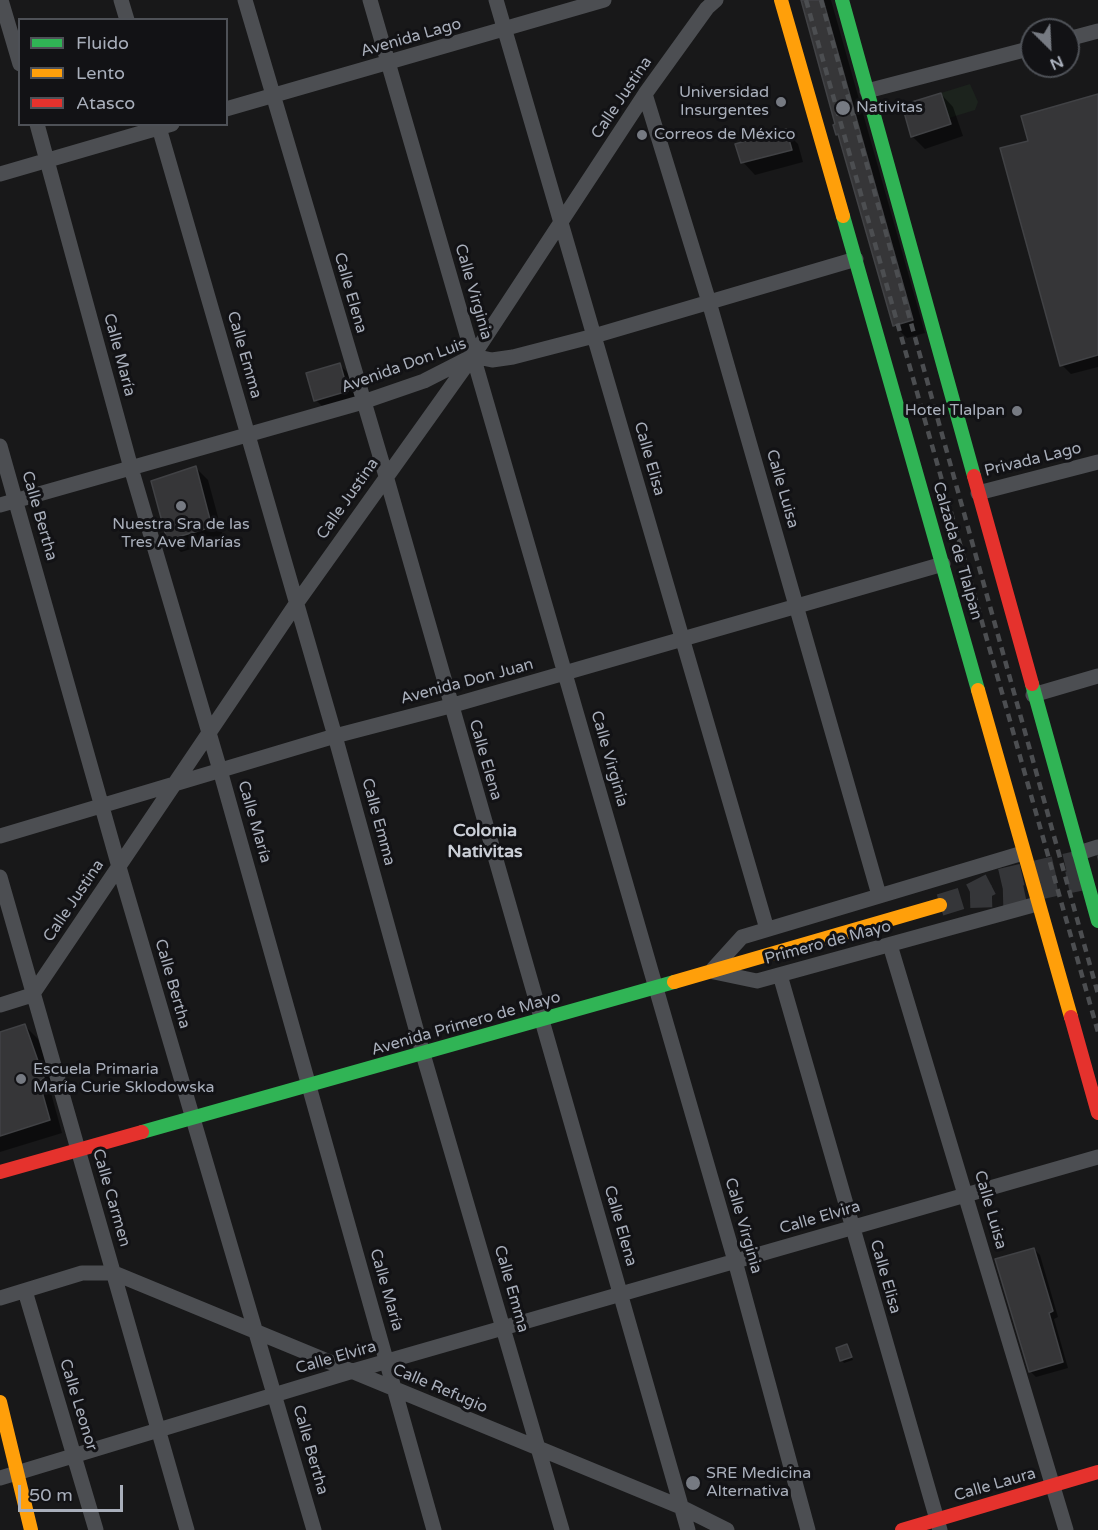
<!DOCTYPE html>
<html>
<head>
<meta charset="utf-8">
<style>
  body { margin:0 }
  #map { position:relative; width:1098px; height:1530px; overflow:hidden; background:#181819; font-family:"Varela Round",sans-serif }
  canvas { display:block }
  .legend { position:absolute; left:18px; top:18px; width:210px; height:108px; box-sizing:border-box; background:#121215; border:2px solid #4e5157; margin:0; padding:8px 10px; list-style:none; font-size:18px; color:#a9afbb }
  .legend li { display:flex; align-items:center; gap:12px; height:30px }
  .legend b { width:30px; border:2px solid #4e5157 }
  .north { position:absolute; left:1020px; top:18px; width:60px; height:60px; box-sizing:border-box; background:#121215; border:2px solid #4e5157; border-radius:50%; rotate:156deg; font-size:16px; font-weight:700; line-height:24px; text-align:center; color:#a9afbb }
  .north::after { content:''; display:block; margin:auto; width:21px; height:27px; background:#767a82; clip-path:polygon(50% 0,100% 100%,50% 72%,0 100%) }
  .scale { position:absolute; left:18px; top:1485px; width:105px; height:27px; box-sizing:border-box; border:3px solid #a9afbb; border-top:0; padding-left:8px; font-size:18px; line-height:21px; white-space:nowrap; color:#a9afbb; -webkit-text-stroke:4px #121215; paint-order:stroke }
</style>
</head>
<body>
<div id="map">
<canvas width="1098" height="1530"></canvas>
<ul class="legend">
<li><b style="height:8px;background:#30b455"></b>Fluido</li>
<li><b style="height:8px;background:#ff9f0a"></b>Lento</li>
<li><b style="height:8px;background:#e5322d"></b>Atasco</li>
</ul>
<div class="north">N</div>
<div class="scale">50 m</div>
</div>
<script>
const ctx = document.querySelector('canvas').getContext('2d');
ctx.lineJoin = 'round';
function fillPath(path, color) { ctx.fillStyle = color; ctx.fill(path, 'evenodd'); }
const poly = rows => new Path2D(rows.map(r => 'M' + r).join(''));
function trace(path, color, width, dash) { ctx.strokeStyle = color; ctx.lineWidth = width; ctx.lineCap = dash ? 'butt' : 'round'; ctx.setLineDash(dash || []); ctx.stroke(path); }
function drawText(font, color, halo, rows, align = 'center') {
  ctx.font = font + ' "Varela Round",sans-serif'; ctx.lineWidth = 6; ctx.setLineDash([]); ctx.textBaseline = 'middle'; ctx.strokeStyle = halo; ctx.fillStyle = color; for (const [text, x, y, turn = 0] of rows) {
    ctx.save(); ctx.translate(x, y); ctx.rotate((+turn || 0) * Math.PI / 180); ctx.textAlign = isNaN(turn) ? turn : align; if (halo) ctx.strokeText(text, 0, 0); ctx.fillText(text, 0, 0); ctx.restore();
  }
}
const green = poly([
  [970,84,978,102,975,110,949,118,941,93]
]);
const shadow = poly([
  [803,0,831,0,925,333,907,338,895,326,841,138,837,134,837,125],
  [941,94,953,107,963,136,925,149,913,137,904,106],
  [1098,96,1098,367,1071,374,1062,365,1030,142],
  [785,131,798,144,803,162,755,175,743,162],
  [340,365,349,374,357,400,325,409,316,400],
  [196,468,208,480,224,539,181,552,168,539],
  [25,1026,38,1039,56,1091,51,1093,62,1133,0,1152,0,1034],
  [1034,1249,1040,1255,1058,1317,1054,1319,1068,1368,1036,1377,1030,1371],
  [847,1346,853,1360,844,1363,842,1360]
]);
const building = poly([
  [801,0,823,0,913,320,893,326,838,134,836,135,833,125,835,124,801,0],
  [941,93,951,124,911,137,902,105,941,93],
  [1098,94,1098,355,1060,366,1000,148,1028,141,1021,116,1098,94],
  [786,129,792,150,741,163,735,144,786,129],
  [340,363,348,391,314,401,306,373,340,363],
  [196,466,212,527,167,540,151,481,196,466],
  [25,1024,44,1078,39,1081,50,1120,0,1136,0,1032,25,1024],
  [1034,1248,1053,1311,1049,1313,1063,1362,1029,1372,995,1259,1034,1248],
  [847,1344,852,1357,840,1361,836,1348,847,1344]
]);
const primaryTunnel = poly([
  [970,897,1005,896,1098,876],
  [940,905,966,897,999,880,1098,857]
]);
const street = poly([
  [1,0,20,64],
  [121,0,127,20],
  [245,0,386,476,688,1530],
  [370,0,735,1261,808,1530],
  [496,0,767,929],
  [1068,39,1098,31],
  [867,91,1032,48],
  [645,94,709,302,879,895],
  [226,109,604,0],
  [37,124,131,468,220,770,434,1530],
  [158,124,335,736,423,1054,562,1530],
  [0,174,172,124],
  [0,446,119,867,314,1530],
  [978,493,1098,462],
  [0,505,363,402,424,381,473,356,492,360,513,357,594,336,856,259],
  [1033,695,1098,676],
  [0,836,335,736,450,706,943,564],
  [1079,853,1098,847],
  [0,877,187,1530],
  [890,945,1066,1530],
  [713,969,742,937,1023,853],
  [714,972,757,981,1037,904],
  [780,975,940,1530],
  [0,1005,32,995,296,604,473,356,645,94,707,8,716,0],
  [25,1291,96,1530],
  [0,1298,82,1273,114,1273,681,1507,727,1530],
  [0,1478,353,1371,1098,1157]
]);
const fast = poly([
  [842,0,974,476],
  [843,216,978,690],
  [1032,684,1098,921],
  [142,1132,674,982]
]);
const slow = poly([
  [781,0,843,216],
  [978,690,1071,1017],
  [674,982,940,905],
  [0,1402,31,1530]
]);
const jam = poly([
  [974,476,1032,684],
  [1071,1017,1098,1113],
  [0,1172,142,1132],
  [902,1530,1098,1472]
]);
const rail = poly([
  [806,0,1098,1032],
  [821,0,1098,994]
]);
const markers = [
  [781,102,6,"#767a82"],
  [843,108,8,"#767a82"],
  [642,135,6,"#767a82"],
  [1017,411,6,"#767a82"],
  [181,506,6,"#767a82"],
  [21,1079,6,"#767a82"],
  [693,1483,8,"#767a82"]
];
const streetNames = [
  ["Avenida Lago",411,38,-16],
  ["Calle Justina",622,98,-56],
  ["Calle Virginia",473,292,74],
  ["Calle Elena",350,293,74],
  ["Calle María",119,355,75],
  ["Calle Emma",244,355,74],
  ["Avenida Don Luis",404,366,-20],
  ["Calle Elisa",649,459,74],
  ["Privada Lago",1033,460,-14],
  ["Calle Luisa",782,489,74],
  ["Calle Justina",348,499,-55],
  ["Calle Bertha",39,516,74],
  ["Calzada de Tlalpan",957,551,74],
  ["Avenida Don Juan",467,682,-15],
  ["Calle Virginia",609,759,74],
  ["Calle Elena",485,760,74],
  ["Calle María",254,822,74],
  ["Calle Emma",378,822,75],
  ["Calle Justina",74,901,-56],
  ["Primero de Mayo",828,943,-15],
  ["Calle Bertha",172,984,74],
  ["Avenida Primero de Mayo",466,1024,-16],
  ["Calle Carmen",111,1198,74],
  ["Calle Luisa",990,1210,74],
  ["Calle Elvira",820,1218,-16],
  ["Calle Elena",620,1226,74],
  ["Calle Virginia",743,1226,74],
  ["Calle Elisa",885,1277,74],
  ["Calle Emma",511,1289,74],
  ["Calle María",386,1290,74],
  ["Calle Elvira",336,1358,-16],
  ["Calle Refugio",440,1389,23],
  ["Calle Leonor",78,1405,73],
  ["Calle Bertha",310,1450,74],
  ["Calle Laura",995,1485,-16]
];
const poiNames = [
  ["Universidad",769,93,"right"],
  ["Insurgentes",769,111,"right"],
  ["Nativitas",856,108],
  ["Correos de México",654,135],
  ["Hotel Tlalpan",1005,411,"right"],
  ["Nuestra Sra de las",181,525,"center"],
  ["Tres Ave Marías",181,543,"center"],
  ["Escuela Primaria",33,1070],
  ["María Curie Sklodowska",33,1088],
  ["SRE Medicina",706,1474],
  ["Alternativa",706,1492]
];
const neighbourhoodNames = [
  ["Colonia",485,831],
  ["Nativitas",485,852]
];
fillPath(green, '#1c231d');
fillPath(shadow, '#0007');
fillPath(building, '#363638');
trace(building, '#414245', 1.5);
trace(primaryTunnel, '#353639', 22, [22, 11]);
trace(street, '#4c4e52', 15);
trace(fast, '#30b455', 14);
trace(slow, '#ff9f0a', 14);
trace(jam, '#e5322d', 14);
trace(rail, '#4c4e51', 4.5, [8, 6]);
for (const [x, y, r, color] of markers) { const dot = new Path2D(); dot.arc(x, y, r, 0, 2 * Math.PI); ctx.fillStyle = color; ctx.fill(dot); trace(dot, '#121215', 2); }
drawText('16px', '#a9afbb', '#121215', streetNames);
drawText('16px', '#a9afbb', '#121215', poiNames, 'left');
drawText('bold 18px', '#caced6', '#121215', neighbourhoodNames);
</script>
</body>
</html>
